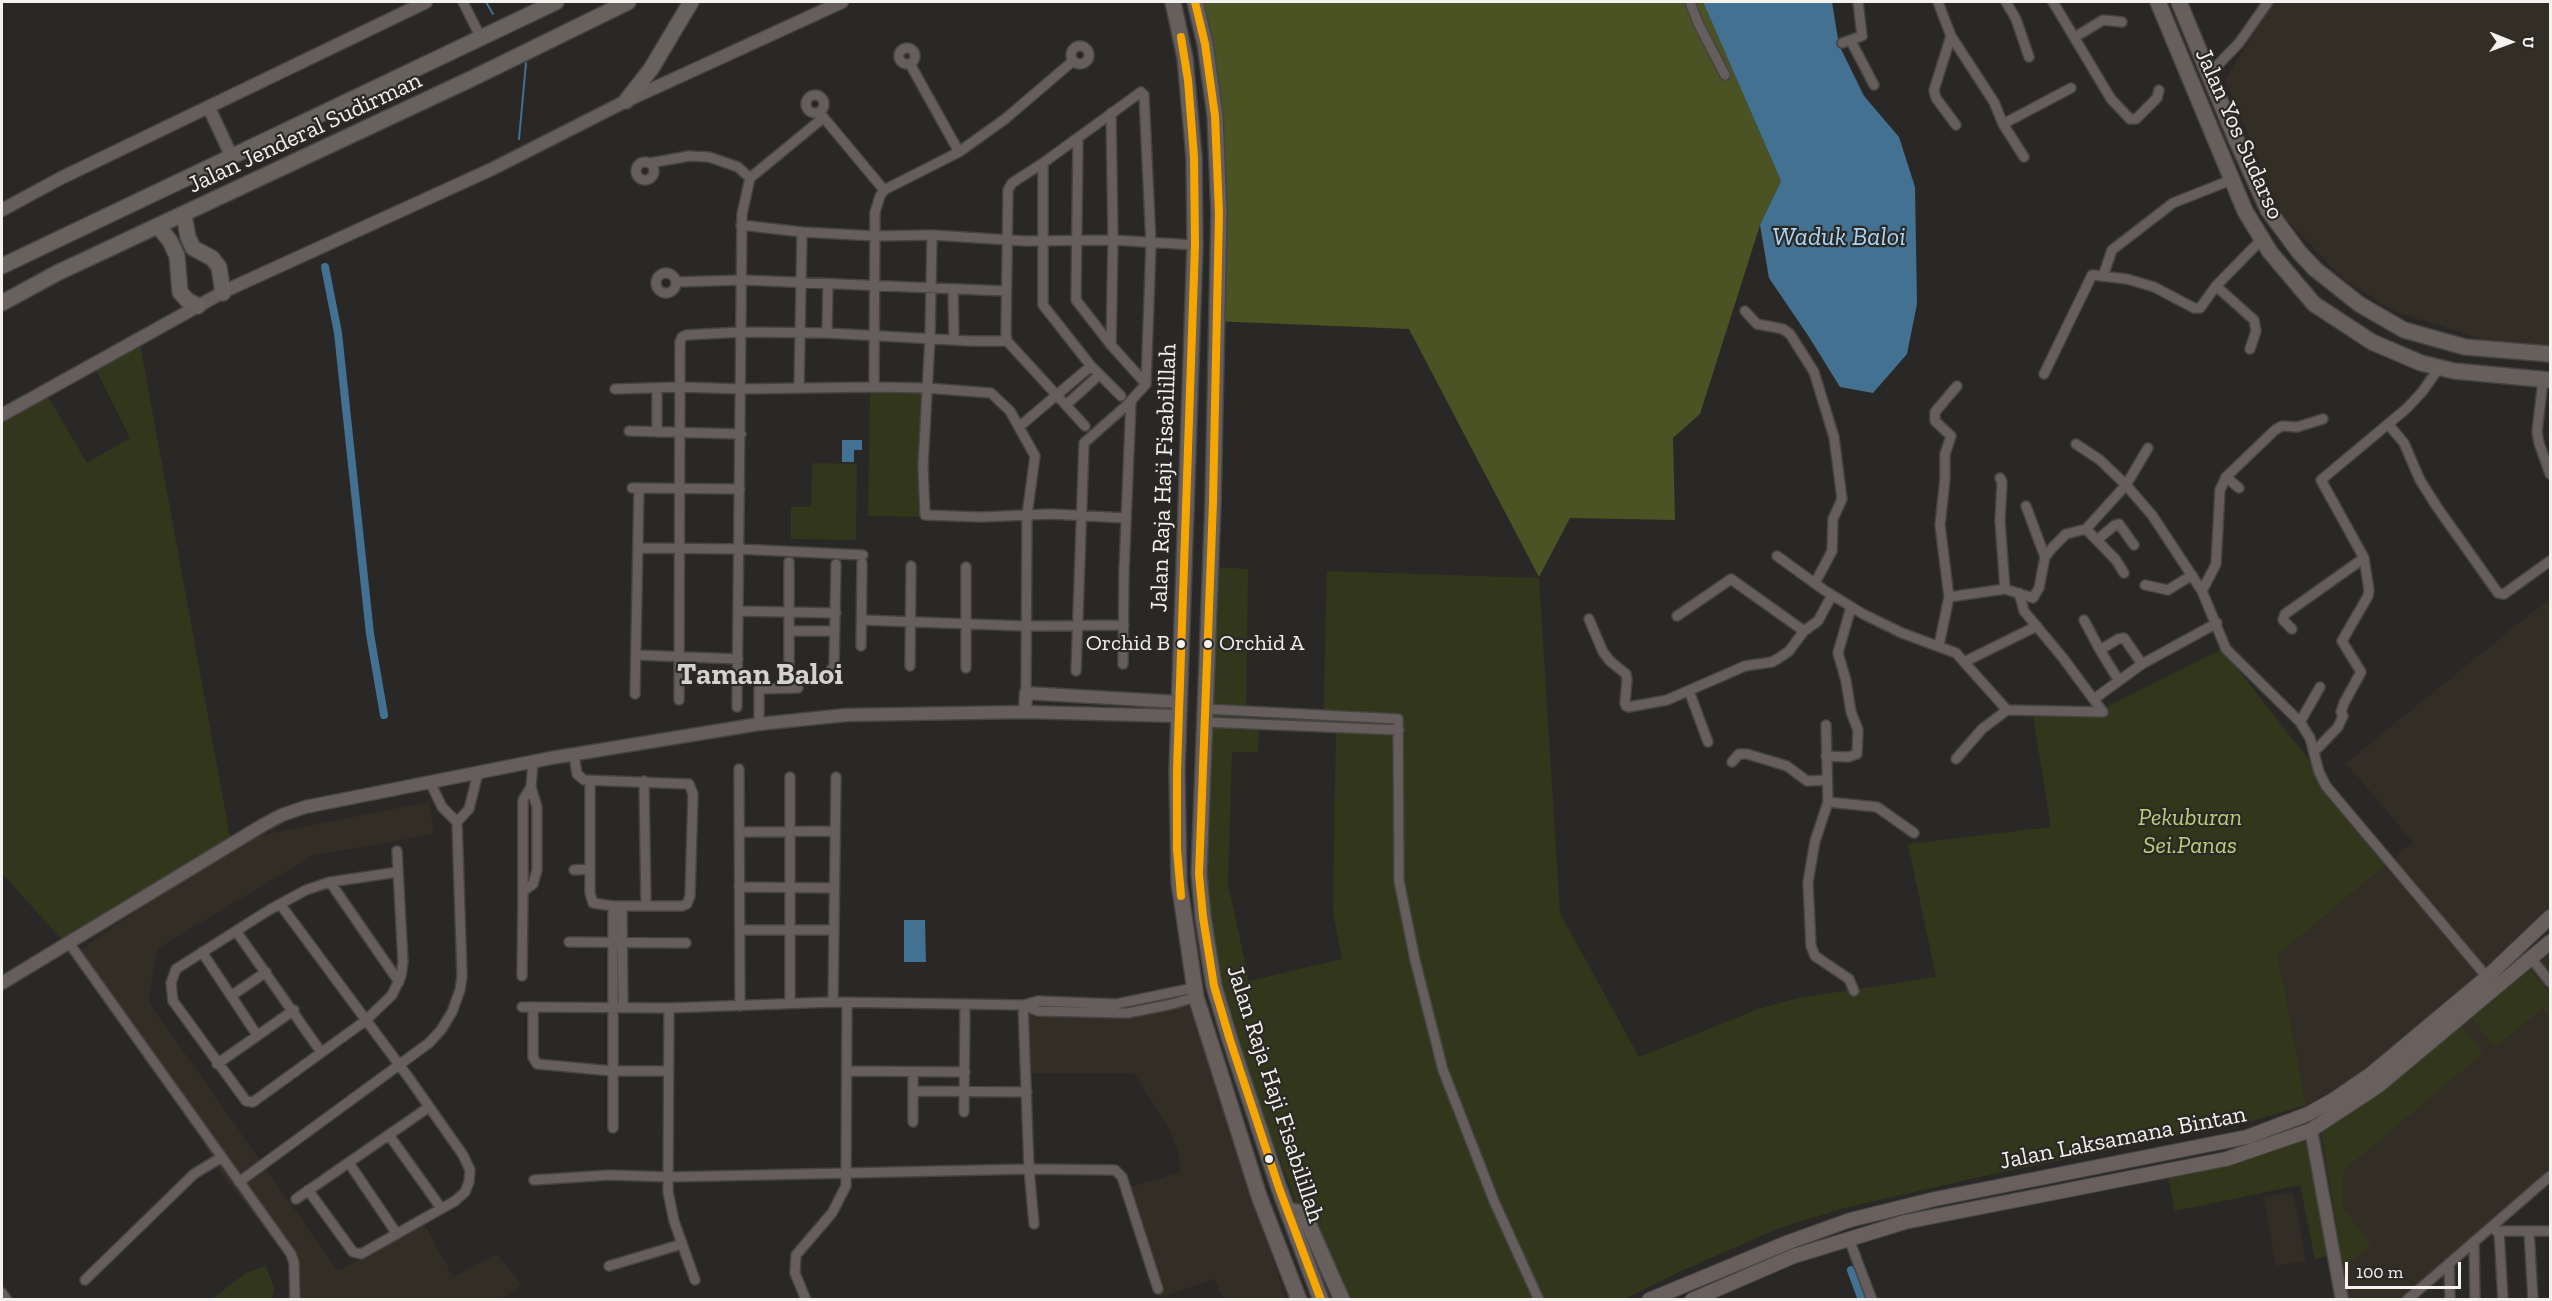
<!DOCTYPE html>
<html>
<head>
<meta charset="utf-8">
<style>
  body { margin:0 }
  #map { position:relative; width:2552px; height:1301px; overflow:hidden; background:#2a2826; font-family:"Zilla Slab",serif }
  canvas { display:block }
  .frame { position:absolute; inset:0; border:3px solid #f3f2ef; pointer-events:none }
  .north { position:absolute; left:2480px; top:12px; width:60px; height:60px; -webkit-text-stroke:4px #2b2925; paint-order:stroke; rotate:91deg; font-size:16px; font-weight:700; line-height:24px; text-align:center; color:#f3f2ef }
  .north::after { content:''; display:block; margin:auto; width:21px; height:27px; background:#f3f2ef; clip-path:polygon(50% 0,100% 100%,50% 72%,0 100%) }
  .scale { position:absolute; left:2345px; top:1262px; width:116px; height:27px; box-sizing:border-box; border:3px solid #f3f2ef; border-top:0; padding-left:8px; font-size:18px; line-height:21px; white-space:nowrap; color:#f3f2ef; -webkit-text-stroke:4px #2b2925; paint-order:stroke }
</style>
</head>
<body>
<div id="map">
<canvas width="2552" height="1301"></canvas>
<div class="frame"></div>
<div class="north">U</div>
<div class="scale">100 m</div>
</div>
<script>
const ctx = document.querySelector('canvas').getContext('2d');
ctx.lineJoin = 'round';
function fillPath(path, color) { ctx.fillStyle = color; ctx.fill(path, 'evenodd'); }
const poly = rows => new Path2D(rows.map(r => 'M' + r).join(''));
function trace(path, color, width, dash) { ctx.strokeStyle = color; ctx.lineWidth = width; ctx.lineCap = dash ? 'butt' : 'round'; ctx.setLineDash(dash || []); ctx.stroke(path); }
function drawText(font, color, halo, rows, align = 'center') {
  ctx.font = font + ' "Zilla Slab",serif'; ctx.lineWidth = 4.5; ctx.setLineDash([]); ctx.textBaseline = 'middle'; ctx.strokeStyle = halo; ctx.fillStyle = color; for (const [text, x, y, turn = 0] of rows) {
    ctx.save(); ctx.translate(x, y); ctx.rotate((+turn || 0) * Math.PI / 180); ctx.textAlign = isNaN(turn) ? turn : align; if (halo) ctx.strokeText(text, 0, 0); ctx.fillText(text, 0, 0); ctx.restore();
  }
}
const built = poly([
  [2274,2,2550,2,2550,346,2491,342,2396,312,2342,278,2281,214,2225,79],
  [2550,598,2550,918,2485,974,2430,1016,2369,1069,2306,1105,2278,955,2413,842,2346,763],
  [429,802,434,834,312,856,158,948,148,1001,338,1271,425,1225,453,1277,497,1254,522,1285,500,1299,297,1299,295,1267,213,1163,194,1122,165,1088,135,1037,72,956,237,840],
  [2550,942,2550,1176,2407,1299,2342,1299,2311,1130],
  [1195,989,1252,1195,1286,1299,1223,1299,1215,1279,1160,1298,1127,1188,1180,1172,1179,1155,1169,1129,1134,1073,1030,1073,1027,1000,1131,1000],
  [2293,1192,2306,1261,2276,1266,2264,1197]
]);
const green = poly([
  [140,344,230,837,63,941,2,873,2,423,47,395,87,463,130,438,95,368],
  [870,392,926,393,924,517,868,516],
  [812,463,857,464,856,540,791,539,791,507,811,507],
  [1210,567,1248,569,1246,726,1259,727,1258,752,1232,752,1228,884,1249,981,1342,959,1333,912,1336,726,1323,725,1327,571,1539,578,1560,913,1639,1057,1758,1009,1799,998,1936,977,1908,844,2051,827,2032,710,2102,709,2222,649,2389,862,2278,955,2306,1105,2256,1120,1980,1177,1848,1207,1779,1228,1679,1272,1624,1299,1332,1299,1216,989,1205,931],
  [2530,969,2550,995,2550,1017,2543,1008,2495,1047,2471,1017],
  [2459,1023,2483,1053,2343,1171,2343,1207,2371,1246,2343,1267,2322,1130],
  [2305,1136,2329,1256,2315,1259,2300,1185,2175,1211,2165,1164],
  [266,1266,274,1288,272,1299,212,1299,246,1273]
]);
const forest = poly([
  [1193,2,1703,2,1781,181,1760,225,1700,414,1673,438,1675,520,1570,518,1539,577,1409,329,1212,321,1212,156,1203,52]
]);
const water = poly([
  [1703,2,1832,2,1839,45,1864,96,1899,137,1915,187,1917,304,1907,354,1873,393,1840,387,1809,337,1769,278,1760,225,1781,181],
  [842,440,862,440,862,450,854,450,854,462,842,462],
  [904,920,925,920,926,962,904,962]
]);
const stream = poly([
  [486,2,493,14],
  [519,139,526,63]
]);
const canal = poly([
  [325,267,338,333,370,634,384,715],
  [1851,1270,1862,1300]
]);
const minor = poly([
  [463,2,481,38],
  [1690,2,1698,23,1725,75],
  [1938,2,1951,36,1994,102,2003,124,2024,157],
  [2006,2,2016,19,2029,57],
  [2053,2,2111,99,2130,119,2136,119,2157,98,2159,90],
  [1951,36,1934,90,1936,98,1956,125],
  [2075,37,2103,20,2122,22],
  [1851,41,1874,85],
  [1842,43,1862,36,1858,2],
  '1071 55a9 9 0 1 1 18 0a9 9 0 1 1-18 0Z',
  '899 56a8 8 0 1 1 16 0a8 8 0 1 1-16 0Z',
  [910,64,959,152],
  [2209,74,2239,43,2268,2],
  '806 104a9 9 0 1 1 18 0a9 9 0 1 1-18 0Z',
  [819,112,884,190],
  [2003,124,2071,88],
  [1078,138,1076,300,1111,345,1146,384],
  '636 171a9 9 0 1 1 18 0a9 9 0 1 1-18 0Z',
  [650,163,689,156,709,157,738,167,750,178],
  [1043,163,1043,305,1091,366,1121,396],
  [741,225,802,232,875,236,932,235,1025,241,1113,240,1195,245],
  [932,235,930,338,923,466,925,515,981,517,1051,514,1126,518],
  '656 283a10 10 0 1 1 20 0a10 10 0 1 1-20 0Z',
  [2103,276,2112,250,2173,203,2231,180],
  [676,282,743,280,1006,291],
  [2216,286,2254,320,2256,331,2250,349],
  [953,290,954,340],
  [1745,311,1757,324,1783,329,1790,334,1814,372,1834,437,1842,499,1833,519,1832,551,1815,583],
  [827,333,828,284],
  [1111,345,1113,240,1111,113],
  [2044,374,2092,275,2127,279,2154,287,2194,308,2200,308,2216,286,2261,240],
  [2543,380,2537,432,2539,443,2550,474],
  [874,387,875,212,880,196,884,190,959,152,1005,119,1073,61],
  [799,388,802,232],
  [615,389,680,387,741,389,874,387,927,388,991,393,1010,411,1035,456,1027,515,1026,693],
  [1066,405,1099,375],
  [2388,424,2404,443,2420,480,2437,507,2498,593,2504,594,2550,561],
  [1020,426,1091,366],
  [629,431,741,434],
  [657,432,657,388],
  [2076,444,2100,460,2126,485,2152,515,2202,591,2226,649,2300,722,2310,738,2319,772,2326,786,2487,977],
  [2226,477,2239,488],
  [2000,478,2002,482,2000,521,2005,589],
  [632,488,740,489],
  [2026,506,2045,557],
  [2086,529,2116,560,2124,573],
  [2097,540,2115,525,2119,524,2134,545],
  [638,548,739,549,863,555],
  [1777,556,1824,590,1863,614,1902,633,1956,653,2007,710,2103,712],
  [789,562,789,666],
  [966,567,966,668],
  [2145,585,2168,590,2192,575],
  [2202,591,2216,564,2220,490,2226,477,2275,430,2282,426,2297,427,2323,419],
  [2019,593,2024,611,2063,658,2103,712],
  [1949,597,2005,589,2033,598,2039,588,2045,557,2053,547,2066,534,2086,529,2126,485,2148,448],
  [738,611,836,613],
  [1677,616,1731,579,1804,631],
  [1589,619,1603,652,1610,661,1626,674,1627,680,1625,703,1626,706,1629,707,1667,700,1745,666,1772,662,1779,658,1789,651,1804,631,1818,621,1832,595],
  [862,620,1025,626,1124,625],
  [2084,620,2100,650],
  [2292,629,2283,620,2285,614,2364,558],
  [789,631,835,631],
  [1939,645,1949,597,1940,525,1945,479,1945,454,1951,436,1935,421,1935,412,1957,386],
  [861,646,862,563],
  [636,655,738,659],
  [1964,662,2037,626],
  [1123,664,1124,571,1131,401],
  [910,666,911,566],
  [1076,671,1084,443,1127,405,1146,384,1151,244,1144,95,1141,92,1043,163,1012,183,1008,190,1006,334,1007,341,1085,426],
  [825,677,834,666,836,564],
  [2119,681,2100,650,2118,639,2124,638,2142,664],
  [1689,691,1708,742],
  [635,694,639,488],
  [2094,699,2142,664,2217,623],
  [679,700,680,342,682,337,686,335,742,332,827,333,970,341,1007,341],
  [737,707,742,214,750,178,823,118],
  [1205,709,1398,719,1399,881,1415,960,1443,1070,1494,1201,1539,1300],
  [1204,722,1399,730],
  [2300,722,2320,687],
  [759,724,759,689,798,688],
  [1826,725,1828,802,1877,807,1914,833],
  [2314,752,2338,727,2343,716,2341,712,2344,703,2361,672,2342,641,2368,596,2369,590,2364,558,2321,480,2406,409,2422,392,2439,368],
  [574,755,577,774,584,780,689,784,693,794,690,896,687,904,682,906,613,906,593,903,590,893,590,781],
  [1826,756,1848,757,1857,754,1858,730,1851,712,1846,681,1838,653,1851,607],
  [1956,759,1982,729,2007,710],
  [1732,762,1739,754,1747,754,1787,766,1807,781,1827,780],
  [739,769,740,1006],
  [790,777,790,1003],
  [644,781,646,906],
  [430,782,442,807,457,822],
  [1828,802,1815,841,1808,882,1811,946,1815,956,1849,979,1854,991],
  [739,832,835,831],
  [397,851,403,962,401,976,392,995,365,1021,253,1102,246,1101,173,1001,171,983,176,969,269,910,306,890,330,882,398,872],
  [574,870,590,869],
  [330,882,399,982],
  [739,887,834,888],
  [523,891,523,800,531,787],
  [280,904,409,1078,463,1155,470,1170,469,1182,465,1192,455,1201,361,1254,353,1252,308,1190],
  [613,906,613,1128],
  [622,906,623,1008],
  [740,930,834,930],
  [236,931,321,1052],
  [569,942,686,943],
  [69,943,291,1254,294,1263,295,1300],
  [202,952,257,1035],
  [2531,958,2550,982],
  [522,976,523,891,533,884,537,870,537,807,531,787,533,762],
  [231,996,266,972],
  [833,1002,836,777],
  [1023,1005,1029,1169,1034,1224],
  [1023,1005,1038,1011,1128,1013,1172,1004,1196,997],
  [522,1007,669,1008,833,1002,1023,1005,1038,1001,1116,1004,1193,988],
  [533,1007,533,1057,537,1064,612,1071,668,1071],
  [669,1008,668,1192,674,1221,695,1280],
  [217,1064,294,1010],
  [847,1071,965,1072],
  [913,1072,913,1122],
  [913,1091,1027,1092],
  [964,1112,965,1005],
  [389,1135,441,1208],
  [349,1163,397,1234],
  [534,1180,610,1175,669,1177,1029,1169,1115,1170,1122,1177,1158,1289],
  [239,1182,429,1043,441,1030,452,1012,460,990,462,976,457,822,469,809,478,773],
  [296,1199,429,1107],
  [2496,1231,2550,1231],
  [2499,1231,2503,1300],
  [2529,1231,2533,1300],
  [1849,1239,1872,1300],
  [2474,1243,2475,1300],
  [2449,1263,2450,1300],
  [609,1266,682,1244],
  [85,1280,194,1174,222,1157],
  [2,1293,7,1300],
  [806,1300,795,1273,796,1255,832,1213,846,1186,847,1002],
  [2407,1300,2550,1176]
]);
const tertiary = poly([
  [209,108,231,155],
  [2,210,61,178,426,2],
  [2,415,227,290,492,169,626,101,842,2],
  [1025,712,1026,693,1179,702],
  [2,983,263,825,282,815,305,807,551,758,759,724,846,715,1025,712,1179,716],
  [2311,1130,2342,1300]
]);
const secondary = poly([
  [1649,1300,1789,1242,1850,1220,1935,1199,2247,1137,2308,1114,2333,1100,2371,1074,2487,977,2550,917],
  [1692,1300,1794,1256,1905,1222,2226,1159,2311,1130,2378,1086,2550,942]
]);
const primary = poly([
  [1173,2,1185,58,1194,157,1195,245,1177,770,1179,882,1196,997,1259,1196,1299,1300],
  [1195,2,1205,44,1215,116,1219,213,1213,502,1199,874,1203,917,1214,986,1230,1040,1279,1188,1321,1300],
  [2158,2,2245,211,2270,252,2314,304,2372,342,2421,363,2454,371,2550,380],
  [2179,2,2234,135,2268,210,2299,252,2315,269,2359,304,2404,330,2465,347,2550,354],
  [1288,1210,1298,1212,1308,1223,1342,1300]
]);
const trunk = poly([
  [626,101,651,69,691,2],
  [184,215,188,237,193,248,212,258,219,267,223,293],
  [158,226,170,241,177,256,180,292,187,300,198,306],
  [2,266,556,2],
  [2,303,57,273,473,78,628,2]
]);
const bus1 = poly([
  [1195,2,1205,44,1215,116,1219,213,1213,502,1199,874,1203,917,1214,986,1230,1040,1279,1188,1321,1300],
  [1181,37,1188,80,1194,157,1195,245,1177,770,1177,849,1181,896]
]);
const markers = [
  [1181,644,5,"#f3f2ef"],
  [1208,644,5,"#f3f2ef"],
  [1269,1159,5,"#f3f2ef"]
];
const busNames = [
  ["Orchid B",1170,644],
  ["Orchid A",1219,644,"left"]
];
const streetNames = [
  ["Jalan Jenderal Sudirman",305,133,-25],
  ["Jalan Yos Sudarso",2239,134,66],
  ["Jalan Raja Haji Fisabilillah",1164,478,-88],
  ["Jalan Raja Haji Fisabilillah",1275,1094,72],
  ["Jalan Laksamana Bintan",2123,1138,-11]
];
const parkNames = [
  ["Pekuburan",2190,818],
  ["Sei.Panas",2190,846]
];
const waterNames = [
  ["Waduk Baloi",1839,238]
];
const districtNames = [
  ["Taman Baloi",760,675]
];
fillPath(built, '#322d25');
fillPath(green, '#32361a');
fillPath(forest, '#4b5223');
fillPath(water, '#437191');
trace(stream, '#437191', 2);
trace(canal, '#437191', 8);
trace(minor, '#454443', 12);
trace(tertiary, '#454443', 15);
trace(secondary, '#454443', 16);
trace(primary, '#454443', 18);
trace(trunk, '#454443', 18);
trace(minor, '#665e5c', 9);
trace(tertiary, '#665e5c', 12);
trace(secondary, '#69605d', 14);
trace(primary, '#665f5c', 15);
trace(trunk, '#68625f', 15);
trace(bus1, '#f7a600', 8);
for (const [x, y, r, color] of markers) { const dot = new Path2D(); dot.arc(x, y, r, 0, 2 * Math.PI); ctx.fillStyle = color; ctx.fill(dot); trace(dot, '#2b2925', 2); }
drawText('22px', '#f3f2ef', '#2b2925', busNames, 'right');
drawText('24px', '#f3f2ef', '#2b2925', streetNames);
drawText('italic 24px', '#bfcd7a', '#2b2925', parkNames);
drawText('italic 26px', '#aad5f6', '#2b2925', waterNames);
drawText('bold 30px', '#d4d2cd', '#2b2925', districtNames);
</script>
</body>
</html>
